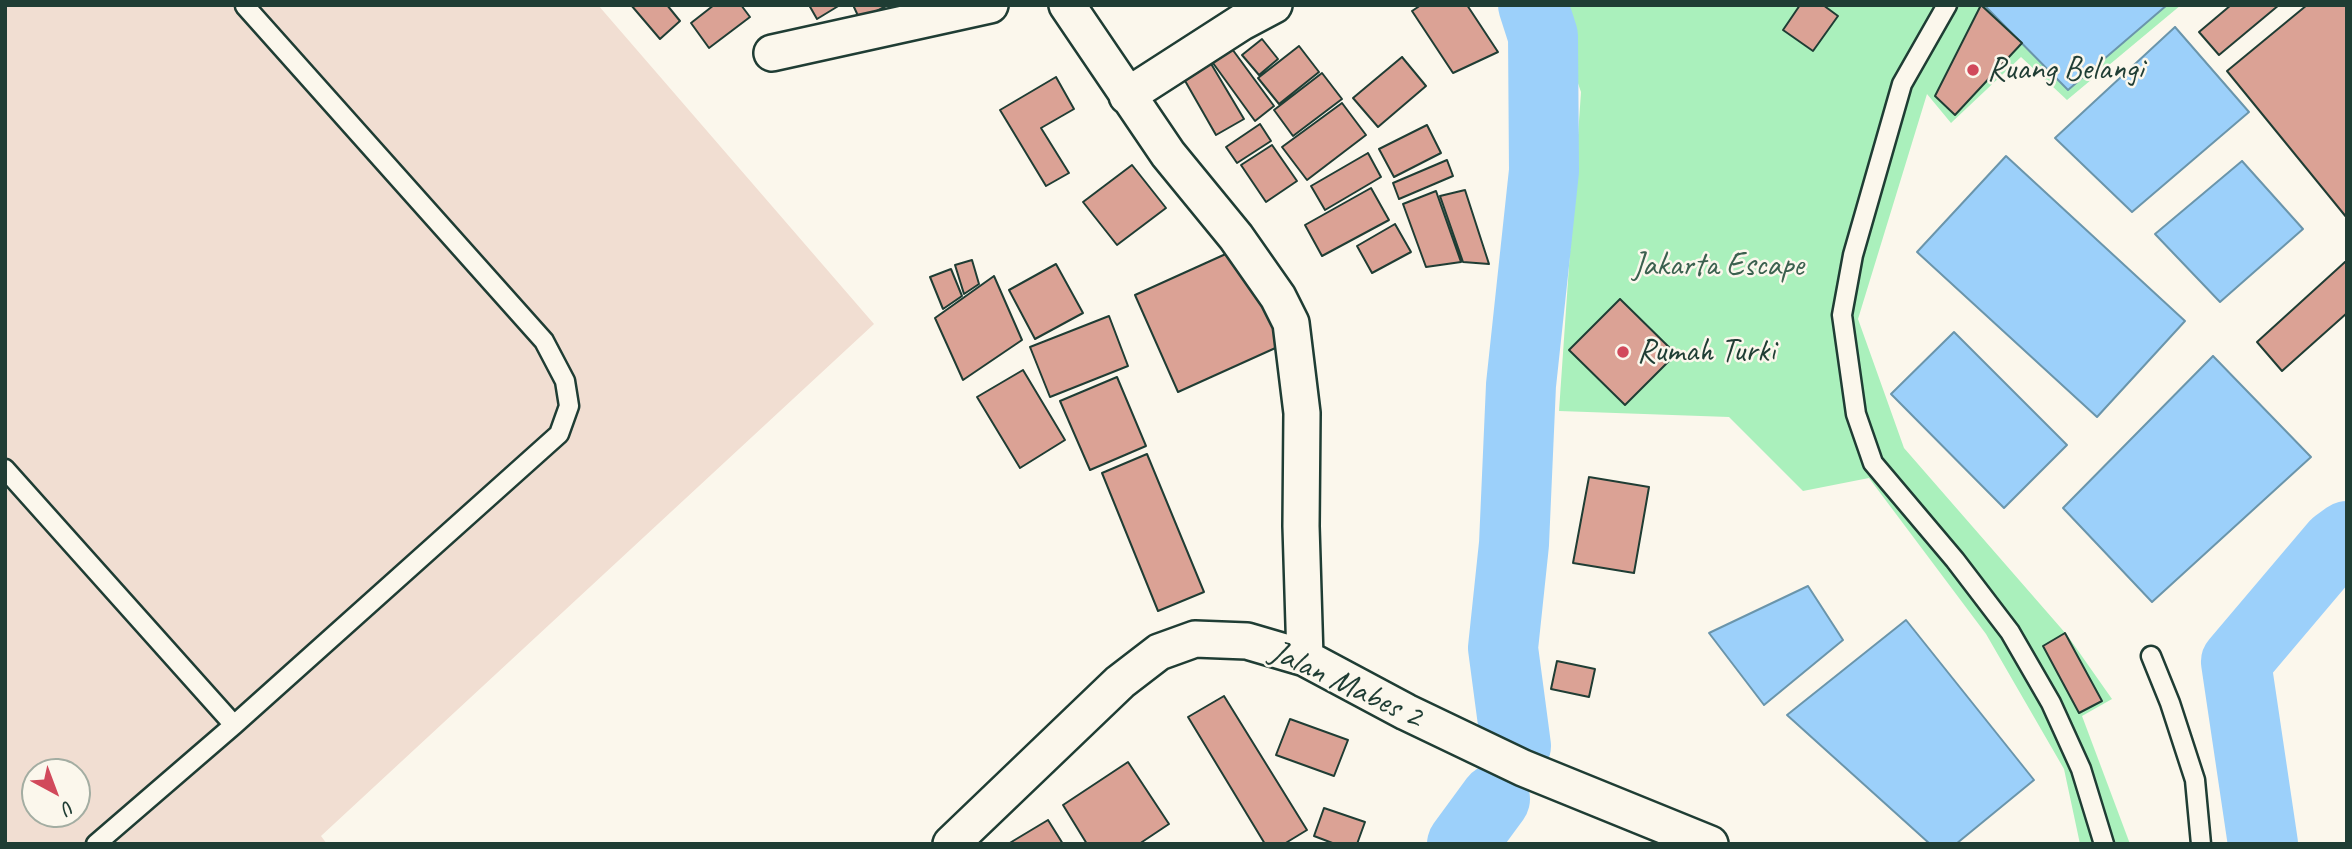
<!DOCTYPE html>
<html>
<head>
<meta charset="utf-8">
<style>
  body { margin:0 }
  #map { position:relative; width:2352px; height:849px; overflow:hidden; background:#fbf7ec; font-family:Caveat,sans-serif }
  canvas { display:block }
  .frame { position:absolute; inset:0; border:7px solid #1f3d34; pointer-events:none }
  .north { position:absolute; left:21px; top:758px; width:70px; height:70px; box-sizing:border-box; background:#fbf7ec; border:2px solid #a3ada2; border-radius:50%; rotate:139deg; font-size:19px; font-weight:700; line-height:28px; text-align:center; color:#1f3d34 }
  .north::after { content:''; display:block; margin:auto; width:24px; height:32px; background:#d1495b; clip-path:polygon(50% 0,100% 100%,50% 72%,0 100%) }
</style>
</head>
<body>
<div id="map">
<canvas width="2352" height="849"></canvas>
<div class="frame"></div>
<div class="north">U</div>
</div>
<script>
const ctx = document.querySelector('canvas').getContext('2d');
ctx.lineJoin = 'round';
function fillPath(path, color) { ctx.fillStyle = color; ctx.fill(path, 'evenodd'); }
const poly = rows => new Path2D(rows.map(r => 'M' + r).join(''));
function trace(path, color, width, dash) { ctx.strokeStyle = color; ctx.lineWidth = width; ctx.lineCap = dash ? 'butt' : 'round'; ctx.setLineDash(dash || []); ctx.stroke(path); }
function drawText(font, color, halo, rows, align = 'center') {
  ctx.font = font + ' Caveat,sans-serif'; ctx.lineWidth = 5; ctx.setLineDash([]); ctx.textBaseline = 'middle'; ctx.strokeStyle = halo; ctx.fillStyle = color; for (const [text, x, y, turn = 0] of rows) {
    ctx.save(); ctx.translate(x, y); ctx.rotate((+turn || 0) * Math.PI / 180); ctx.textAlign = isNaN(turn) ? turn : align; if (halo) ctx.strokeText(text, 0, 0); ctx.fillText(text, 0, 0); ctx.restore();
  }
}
const built = poly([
  [5,5,598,5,874,324,321,836,327,844,5,844],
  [35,772,77,772,77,814,35,814]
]);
const green = poly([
  [1551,5,2181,5,2067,100,2021,57,1951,123,1927,94,1858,319,1904,448,2067,635,2112,699,2082,716,2130,844,2080,844,2064,769,1986,634,1869,478,1803,491,1729,417,1559,411,1581,92]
]);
const water = poly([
  [1984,5,2167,5,2068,90,1984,5],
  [2175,27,2249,112,2132,212,2055,138,2175,27],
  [2006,156,2185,321,2097,417,1917,252,2006,156],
  [2242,161,2303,229,2220,302,2155,234,2242,161],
  [1954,332,2067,445,2004,508,1891,394,1954,332],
  [2213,356,2311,457,2152,602,2063,508,2213,356],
  [1808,586,1843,640,1764,705,1709,633,1808,586],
  [1906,620,2034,780,1956,844,1930,844,1787,715,1906,620]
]);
const river = poly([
  [1516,746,1503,648,1514,544,1521,385,1544,171,1543,36,1533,5],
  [1462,844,1495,799],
  [2263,844,2236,662,2336,544,2347,536]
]);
const building = poly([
  [631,5,667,5,680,21,660,39,631,5],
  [714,5,741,5,750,17,709,48,691,23,714,5],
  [809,5,840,5,817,19,809,5],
  [853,5,888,5,860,20,853,5],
  [1421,5,1467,5,1498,52,1453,73,1412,11,1421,5],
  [1800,5,1823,5,1838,16,1813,51,1783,30,1800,5],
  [1981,5,2022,43,1955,115,1935,96,1981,5],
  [2231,5,2279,5,2219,55,2199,32,2231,5],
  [2307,5,2347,5,2347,218,2227,71,2307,5],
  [1224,38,1274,106,1255,121,1205,52,1224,38],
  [1262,39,1278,59,1259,75,1242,55,1262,39],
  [1299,46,1319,72,1279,104,1258,78,1299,46],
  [1207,57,1244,119,1216,135,1180,72,1207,57],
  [1402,57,1426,86,1378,127,1353,98,1402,57],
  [1322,73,1342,99,1293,136,1274,110,1322,73],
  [1056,77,1074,109,1041,128,1069,173,1046,186,1000,110,1056,77],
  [1342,103,1366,135,1307,180,1282,147,1342,103],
  [1260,124,1271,141,1237,163,1226,147,1260,124],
  [1427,125,1441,153,1394,177,1379,149,1427,125],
  [1272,145,1297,181,1266,202,1241,165,1272,145],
  [1368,153,1381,177,1325,210,1311,186,1368,153],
  [1447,160,1453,176,1399,199,1393,183,1447,160],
  [1132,165,1166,208,1117,245,1083,202,1132,165],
  [1371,188,1389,220,1322,256,1305,225,1371,188],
  [1465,190,1489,264,1463,262,1440,196,1465,190],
  [1436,191,1461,262,1426,267,1403,204,1436,191],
  [1395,224,1411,252,1372,273,1357,246,1395,224],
  [1239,248,1282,345,1178,392,1135,295,1239,248],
  [972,260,979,284,964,294,955,265,972,260],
  [2345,262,2347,264,2347,313,2282,371,2257,342,2345,262],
  [1056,264,1083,313,1035,339,1009,290,1056,264],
  [951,269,962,296,943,309,930,277,951,269],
  [994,276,1022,340,963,380,935,318,994,276],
  [1620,299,1676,354,1625,405,1569,350,1620,299],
  [1109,316,1128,366,1050,397,1030,347,1109,316],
  [1023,370,1065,440,1020,468,977,397,1023,370],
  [1117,377,1146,446,1090,470,1060,401,1117,377],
  [1147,454,1204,592,1158,611,1102,473,1147,454],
  [1589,477,1649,487,1634,573,1573,563,1589,477],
  [2065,633,2102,701,2079,713,2043,646,2065,633],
  [1557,661,1595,669,1589,697,1551,689,1557,661],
  [1224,696,1307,830,1284,844,1265,844,1188,717,1224,696],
  [1290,719,1348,740,1334,776,1276,755,1290,719],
  [1128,762,1169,824,1139,844,1087,844,1063,805,1128,762],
  [1324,808,1365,822,1357,844,1335,844,1314,836,1324,808],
  [1048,820,1063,844,1008,844,1048,820]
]);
const lane = poly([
  [1947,5,1902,84,1853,255,1842,315,1856,414,1873,463,1955,560,2010,632,2051,703,2081,769,2104,844],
  [5,469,234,725],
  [2151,656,2170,703,2195,780,2201,844],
  [96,844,234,725,559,434,569,406,565,381,544,341,245,6]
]);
const street = poly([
  [1067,5,1168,154,1236,237,1278,297,1291,323,1302,413,1301,526,1305,658],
  [772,53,990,5],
  [1127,96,1242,22,1274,5],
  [951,844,1120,682,1159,652,1195,639,1247,641,1305,658,1406,712,1523,768,1710,844]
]);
const markers = [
  [1973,70,7,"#d1495b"],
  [1623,352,7,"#d1495b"]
];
const poiNames = [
  ["Ruang Belangi",1987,70],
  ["Rumah Turki",1637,352]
];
const parkNames = [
  ["Jakarta Escape",1718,266]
];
const streetNames = [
  ["Jalan Mabes 2",1346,685,25]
];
fillPath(built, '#f1ded2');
fillPath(green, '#aaf0bc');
fillPath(water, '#9cd0fa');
trace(water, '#6a95ab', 2);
trace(river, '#9cd0fa', 70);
fillPath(building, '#dba295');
trace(building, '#1f3d34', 2);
trace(lane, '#1f3d34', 23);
trace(street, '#1f3d34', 40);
trace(lane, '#fbf7ec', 18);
trace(street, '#fbf7ec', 35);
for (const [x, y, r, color] of markers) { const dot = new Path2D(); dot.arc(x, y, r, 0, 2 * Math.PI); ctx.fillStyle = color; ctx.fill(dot); trace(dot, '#fbf7ec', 2.5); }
drawText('33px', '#1f3d34', '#fbf7ec', poiNames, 'left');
drawText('33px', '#3b614f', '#fbf7ec', parkNames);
drawText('33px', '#1f3d34', '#fbf7ec', streetNames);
</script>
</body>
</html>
